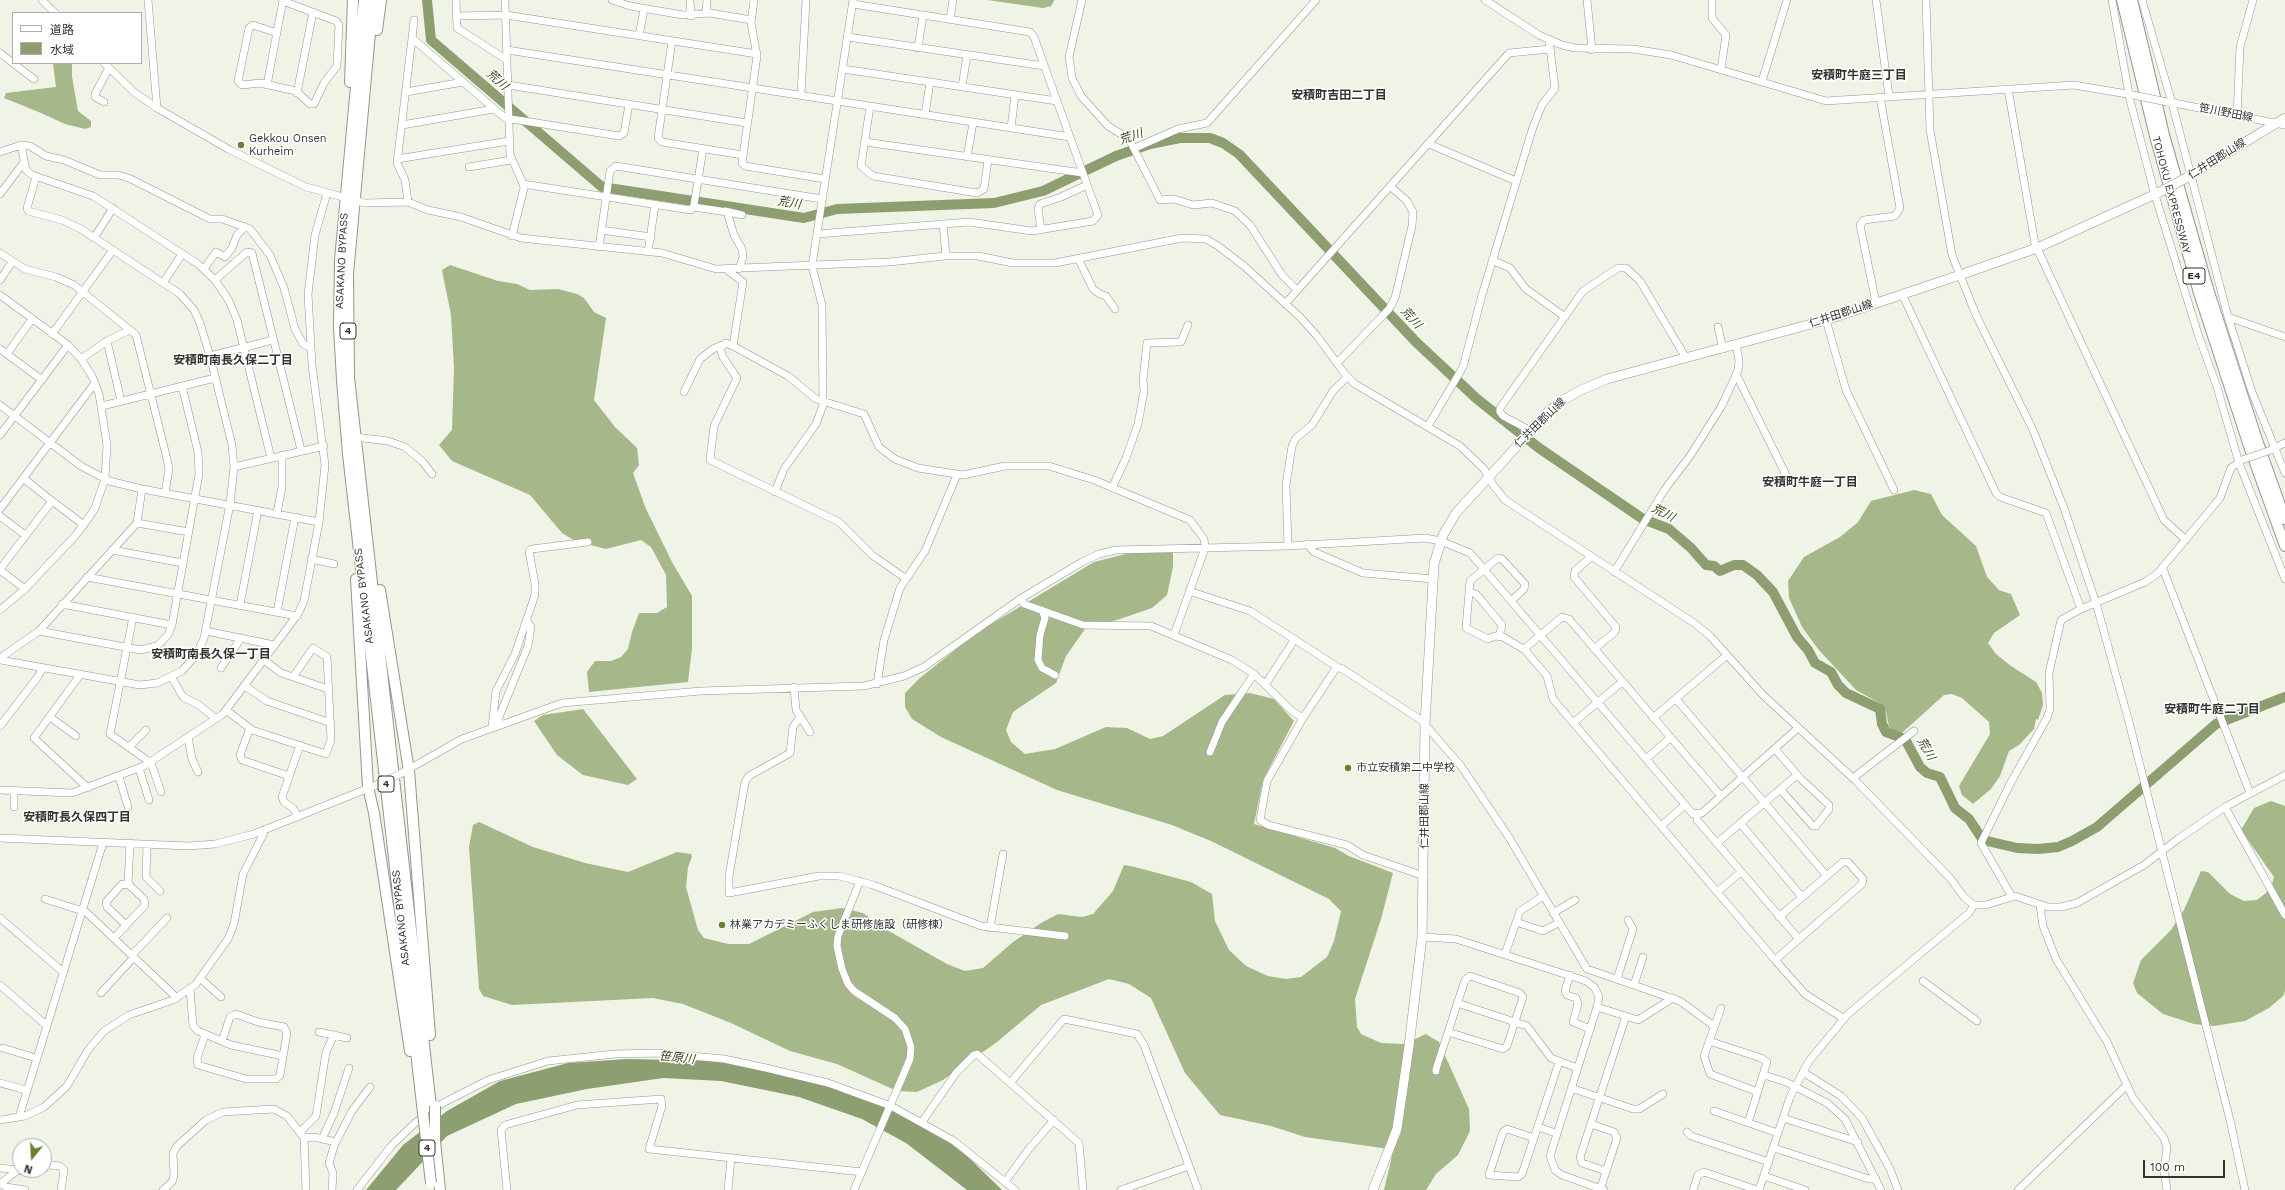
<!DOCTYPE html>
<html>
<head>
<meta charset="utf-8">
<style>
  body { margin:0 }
  #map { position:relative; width:2285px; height:1190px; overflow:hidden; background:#eff4e7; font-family:"Work Sans","Noto Sans JP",sans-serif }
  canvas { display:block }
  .legend { position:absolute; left:12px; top:12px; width:130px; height:52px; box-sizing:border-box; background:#fff; border:1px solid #adaeac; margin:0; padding:5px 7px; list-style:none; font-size:12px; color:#32342f }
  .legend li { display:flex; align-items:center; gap:8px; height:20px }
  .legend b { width:20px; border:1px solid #adaeac }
  .north { position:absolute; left:12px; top:1138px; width:40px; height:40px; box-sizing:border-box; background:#fff; border:1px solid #adaeac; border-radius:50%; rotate:198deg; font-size:11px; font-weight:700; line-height:16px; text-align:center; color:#32342f }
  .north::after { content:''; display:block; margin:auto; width:14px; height:18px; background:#688133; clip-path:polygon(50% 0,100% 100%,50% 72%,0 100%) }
  .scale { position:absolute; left:2143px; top:1160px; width:82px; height:18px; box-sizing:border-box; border:2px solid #32342f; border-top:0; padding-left:5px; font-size:12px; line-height:14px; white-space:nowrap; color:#32342f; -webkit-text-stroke:3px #fff; paint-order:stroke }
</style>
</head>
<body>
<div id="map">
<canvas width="2285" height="1190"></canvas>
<ul class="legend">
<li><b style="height:5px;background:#fff"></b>道路</li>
<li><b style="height:11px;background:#8d9e70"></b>水域</li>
</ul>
<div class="north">N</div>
<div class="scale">100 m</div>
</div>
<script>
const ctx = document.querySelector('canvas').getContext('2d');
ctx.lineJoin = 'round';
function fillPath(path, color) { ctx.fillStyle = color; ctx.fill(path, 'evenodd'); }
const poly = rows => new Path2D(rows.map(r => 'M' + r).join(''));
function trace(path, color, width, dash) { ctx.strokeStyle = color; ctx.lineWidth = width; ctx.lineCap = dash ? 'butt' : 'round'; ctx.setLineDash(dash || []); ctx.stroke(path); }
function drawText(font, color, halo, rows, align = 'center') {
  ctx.font = font + ' "Work Sans","Noto Sans JP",sans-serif'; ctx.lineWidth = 3; ctx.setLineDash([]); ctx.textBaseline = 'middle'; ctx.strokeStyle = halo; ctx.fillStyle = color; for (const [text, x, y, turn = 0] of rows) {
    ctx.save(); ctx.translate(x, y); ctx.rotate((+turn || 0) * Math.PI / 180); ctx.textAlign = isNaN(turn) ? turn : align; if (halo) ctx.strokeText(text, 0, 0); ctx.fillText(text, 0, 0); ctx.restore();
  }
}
const forest = poly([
  [987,0,1054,0,1054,1,1051,6,1043,8],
  [53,63,72,63,72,77,78,111,91,121,91,127,85,129,65,124,41,113,4,98,6,93,56,87],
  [450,265,498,281,517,284,530,290,558,289,577,294,584,298,594,312,606,318,594,400,615,427,637,448,639,465,633,473,646,509,672,562,692,596,692,649,688,682,589,692,587,672,595,661,611,661,621,657,628,649,632,632,639,613,657,613,667,607,666,575,651,547,641,540,606,549,575,541,562,533,530,495,452,461,439,445,452,430,454,368,451,315,442,270],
  [1914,490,1931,494,1942,515,1976,546,1987,577,1999,590,2011,594,2020,615,1994,633,1988,643,1996,654,2011,666,2036,682,2042,693,2043,705,2038,720,2036,719,2034,729,2019,745,2009,751,2000,776,1991,789,1973,804,1962,795,1959,786,1990,734,1989,722,1962,698,1952,694,1944,695,1903,732,1896,732,1889,727,1886,712,1881,704,1856,690,1818,649,1802,627,1789,598,1788,581,1804,557,1840,537,1858,522,1871,501],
  [1161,545,1173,547,1173,567,1167,595,1152,608,1117,620,1085,629,1066,656,1056,683,1013,712,1006,730,1011,742,1025,754,1055,749,1106,727,1127,728,1150,739,1163,736,1225,695,1250,693,1274,699,1294,721,1263,780,1254,824,1335,848,1349,856,1393,873,1381,919,1355,999,1357,1027,1361,1034,1381,1043,1404,1044,1426,1034,1439,1042,1469,1109,1470,1131,1458,1155,1436,1174,1426,1190,1384,1190,1392,1156,1389,1149,1305,1137,1271,1126,1220,1115,1185,1073,1151,998,1129,984,1109,979,1041,1005,997,1042,943,1080,917,1092,897,1091,837,1064,790,1051,731,1023,683,1004,653,998,512,1005,483,996,479,989,469,847,473,825,479,822,533,847,585,863,628,872,677,852,691,854,692,857,688,867,686,887,698,930,704,938,728,944,749,944,813,912,842,908,863,913,887,930,947,964,965,971,983,968,1013,942,1041,923,1058,914,1082,917,1093,914,1113,891,1124,865,1135,867,1191,882,1212,894,1215,921,1229,950,1246,966,1268,976,1286,979,1301,977,1327,957,1334,941,1341,911,1329,899,1211,841,1172,825,1057,790,941,737,912,719,905,707,905,693,921,677,978,632,1094,562],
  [583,709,637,779,628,785,583,775,557,755,534,721,543,715],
  [2271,801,2285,806,2285,991,2283,996,2269,1008,2245,1021,2214,1026,2194,1024,2163,1014,2137,993,2133,983,2141,960,2171,930,2184,910,2201,871,2208,872,2230,894,2244,901,2257,900,2266,893,2272,884,2274,877,2241,830,2254,808]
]);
const water = poly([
  [627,1059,721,1061,869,1096,921,1122,965,1154,1002,1190,967,1190,906,1143,862,1119,799,1097,721,1081,663,1078,587,1089,516,1104,447,1136,396,1190,366,1190,403,1145,447,1111,500,1081,568,1063]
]);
const river = poly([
  [427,0,431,40,602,187,804,218,837,209,994,203,1043,191,1116,156,1150,144,1180,138,1210,138,1223,143,1239,154,1416,342,1477,399,1539,448,1643,519,1669,529,1691,548,1706,565,1714,566,1720,571,1734,565,1743,565,1757,575,1773,592,1797,637,1808,650,1815,663,1831,672,1838,685,1846,693,1880,709,1882,724,1886,732,1905,739,1920,767,1927,773,1940,777,1955,808,1969,819,1981,837,1987,841,2017,848,2038,849,2058,847,2072,841,2097,827,2216,724,2285,697]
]);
const minor = poly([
  [42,0,55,13],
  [148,0,157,108],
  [456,0,457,28,507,60],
  [505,0,510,155,522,181,524,188,512,236],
  [612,0,630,6,683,15,710,13,751,20],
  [690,0,691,16],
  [754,0,751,23,757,56,742,163,745,166,825,179],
  [1082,0,1069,57,1072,78,1081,96,1108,126,1129,139,1160,200,1174,199,1193,205,1212,203,1235,211,1250,225,1282,275,1297,290],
  [1485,0,1539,35,1562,45,1575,48,1633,49,1671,55,1826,101,2074,85,2133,95],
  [1587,0,1592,50],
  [1712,0,1712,18,1726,35,1721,69],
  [1876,0,1889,96],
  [1926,0,1930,130,1952,255,1976,315,2033,430,2064,508,2096,603,2129,722,2230,1120,2245,1190],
  [2112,0,2130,100,2155,195,2198,334,2217,387,2239,463,2285,579],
  [2142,0,2172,103,2228,317,2252,392,2285,473],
  [706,13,707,0],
  [456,16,506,15,757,54],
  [950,19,953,0],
  [277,33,253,25,249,28,238,81,242,85,260,83,296,91,310,104,314,104,324,83,337,66,339,25,336,21,283,1],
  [639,36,644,9],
  [848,37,1044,66],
  [412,38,414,20],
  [672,41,658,138,662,142,743,155],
  [918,48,923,15],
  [507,50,1070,137],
  [0,53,13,63],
  [13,63,34,79],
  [104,63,135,93,157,108,230,150,306,187,365,203,408,202,428,210,461,217,521,238,662,253,716,269,889,262,945,256,978,256,1013,263,1055,263,1182,238,1206,239,1218,246,1244,266,1300,317,1317,336,1345,374,1355,384,1460,446,1484,469,1493,485,1505,500,1694,623,1710,636,1763,695,1856,781,1950,878,1964,897,1974,905,1986,905,2015,896,2048,907,2061,907,2077,903,2144,865,2178,839,2225,807,2285,775],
  [843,69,1057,101],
  [1762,81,1787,0],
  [267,85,283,0],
  [508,85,747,123],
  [962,87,967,55],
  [2008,89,2035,244,2164,520,2186,540],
  [406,92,463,82],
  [297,93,313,12],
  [801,95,806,0],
  [104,102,95,97,95,94,109,68],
  [2169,102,2285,125],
  [870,107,861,166,873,176,977,193,984,189,988,160],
  [925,115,930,82],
  [2237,116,2240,47,2253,0],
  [402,125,494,109],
  [1011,128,1015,95],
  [865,142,1083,173],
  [1429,144,1516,181],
  [21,145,30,146,46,156,64,160,100,175,119,175,131,179,210,219,222,219,250,229,270,255,284,288,295,329,303,344,311,348],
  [1135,148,1178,129,1207,123,1316,0],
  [0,152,21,145,26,170,32,175,93,196,198,264,215,280,229,301,237,320,271,458],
  [967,157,973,123],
  [397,159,509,141],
  [469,167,511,160],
  [523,184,691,210,694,205,703,149],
  [0,194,24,162],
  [408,202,405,180,397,163,412,38,505,118,619,136,624,133,629,104],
  [694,207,727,212,734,235,742,249,743,257,739,269],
  [725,211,742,215],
  [943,224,946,256],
  [601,230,651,237],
  [1041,230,1038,209,1040,204,1061,197,1087,185],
  [817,234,969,222,1032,231,1093,221,1098,215,1034,37,1030,32,853,4],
  [94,238,113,208],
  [599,247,610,171,616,166,822,199],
  [648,252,655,205],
  [0,253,25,269,56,277,74,285,130,330,107,341,81,359],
  [1079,260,1093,289,1100,294,1106,296,1115,309],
  [1492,260,1510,268,1526,289,1565,317],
  [204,269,216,252,225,257,232,248,237,235,245,227],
  [727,270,743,282,733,346,788,376,816,399,864,414,879,447,895,459,918,468,963,475,1005,466,1049,466,1094,480,1190,520,1204,539,1205,548,1174,635],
  [0,280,12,262],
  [215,280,247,252,252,253,301,450],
  [163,283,182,254],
  [1902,294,1996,493,2000,497,2046,513,2081,609],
  [0,295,68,345,81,359,92,376,99,394,107,445,105,479,95,508,88,519,75,536,25,589,0,610],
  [1876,303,1860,225,1864,220,1895,216,1900,208,1880,97],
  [1285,304,1509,53,1550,49],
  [2228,317,2285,337],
  [1826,320,1846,390,1894,490],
  [1718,327,1723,349],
  [130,330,136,335,167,459,169,469,165,493],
  [52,334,113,250],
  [107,341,121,401],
  [733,346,726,343,720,348,723,357,737,378,714,426,710,460,839,522,872,555,905,578],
  [0,349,42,380],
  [7,354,32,319],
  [210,356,273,340],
  [1337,363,1389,309,1395,298,1412,226,1413,212,1407,201,1390,186],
  [1736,374,1789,481],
  [684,392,700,359,713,349,722,345],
  [0,405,81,466,109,481,142,489,319,522],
  [102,406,215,378],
  [1428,426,1463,367,1482,295,1533,127,1542,105,1555,88,1549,40],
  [1531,431,1503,416,1500,412,1500,408,1583,291,1618,268,1626,268,1640,281,1686,358],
  [0,435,68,345],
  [355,437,388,441,405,447,423,462,432,474],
  [2272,449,2285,443],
  [234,467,324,446],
  [23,478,52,501],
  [1112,488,1126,458,1138,424,1144,391,1143,380,1147,343,1181,342,1188,325],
  [775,492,784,469,816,424,823,405,822,305,812,266,853,0],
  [0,509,95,383],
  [277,513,282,487,282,455],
  [0,516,25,535],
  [137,523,189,532],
  [1307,544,1314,552,1363,573,1433,579],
  [1288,546,1286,485,1292,446,1296,438,1312,425,1333,391,1347,377],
  [112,550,183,563],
  [1591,557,1575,571,1574,577,1616,627,1615,632,1594,649],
  [311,559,334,564],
  [0,569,52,501,84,525],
  [2163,569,2250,793],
  [0,570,25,589],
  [1614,572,1665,489,1690,456,1721,407,1738,371,1739,360,1736,345],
  [87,577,297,616],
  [1189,591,1250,611,1339,668],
  [1469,592,1476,594,1502,625,1499,636],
  [1020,599,1024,604,1083,625,1151,626,1232,660,1254,674,1292,711,1303,718],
  [1511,601,1524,589,1525,584,1502,559,1498,558,1470,581,1466,628,1488,639,1495,636,1503,637,1525,650,1547,676,1553,699,1775,960,1862,884,1863,879,1848,862,1843,862,1779,917],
  [62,604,172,625],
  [240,605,258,510],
  [1042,610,1045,618,1040,635,1038,660,1042,668,1055,675],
  [277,612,295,517],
  [133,617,110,734,151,763,161,792],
  [39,631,141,650,157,646,168,635,172,625,199,474,198,452,182,386],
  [206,631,274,645],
  [1524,649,1562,617,1569,619,1721,796],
  [0,658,39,631,137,523,142,489],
  [0,660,140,685,157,683,182,671,197,654,204,638,230,504,234,467,232,445,210,356,200,323,194,310,180,294,163,283,81,229,62,220,28,211,27,208,36,177],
  [221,668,241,638],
  [80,675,34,738,88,788],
  [293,677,328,689],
  [172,678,183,697,199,705,216,719],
  [877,684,884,640,900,588,925,551,957,475],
  [1265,685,1295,639],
  [245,686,267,701,331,723],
  [794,687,796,710,810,732],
  [1676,699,1827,876],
  [226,710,252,730,326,754,331,740,327,657,313,648,293,677,281,673,264,660],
  [50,717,76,736],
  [800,717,793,727,790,753,749,776,745,782,729,876,729,893,819,876,839,876,873,885,981,926,1065,936],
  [1653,718,1727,655],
  [1573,723,1622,682],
  [499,724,499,717,528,646,531,627,526,620],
  [0,726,37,678,43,668],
  [492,727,496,691,515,654,535,595,535,584,529,551,532,549,588,542],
  [250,728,240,755,242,760,289,776],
  [188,737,192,759,198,772],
  [129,747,146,730],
  [1775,749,1801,779,1829,805,1829,809,1816,826,1813,826,1780,789],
  [1210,752,1222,722,1254,674],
  [1646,759,1670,738],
  [139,768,149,800],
  [400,774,462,739,562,703,701,691,864,686,904,676,924,667,1020,599,1082,562,1099,554,1116,550,1288,546,1425,538,1441,541,1470,553,1693,814,1702,813,1798,728],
  [119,777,128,807],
  [1853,778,1914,731],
  [0,790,72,793,144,766,223,714,298,614,304,601,319,522,325,465,312,365,308,294,315,235,327,193],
  [14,791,14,807],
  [2225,807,2285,915],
  [1697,815,1697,820,1798,938],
  [298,817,293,808,284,802,282,797,300,745],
  [1740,823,1802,897],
  [1661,826,1685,805],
  [0,838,189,846,215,844,254,834,379,784],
  [1717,843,1797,775],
  [147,844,146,877,160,891],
  [1424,876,1363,855,1347,845,1268,825,1260,820,1267,781,1303,718,1336,668,1341,668,1421,720,1461,766,1510,839,1587,969,1680,1001,1714,1026],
  [1717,892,1741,872],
  [2012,897,1981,843,2010,784,2047,718,2050,709,2049,673,2061,620,2081,609,2145,582,2157,574,2220,498,2231,468,2242,460],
  [45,899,86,912,177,998],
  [2040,906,2043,926,2056,959,2107,1042,2133,1098,2164,1138,2167,1148,2164,1170,2167,1190],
  [1553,913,1575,900],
  [0,918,63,972],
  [1516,922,1543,931,1558,923],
  [126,925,107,907,106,902,122,884,129,885],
  [990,928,1003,854],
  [1422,937,1456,939,1586,981,1595,988,1599,997,1597,1007,1550,1156,1555,1170,1562,1175,1604,1190],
  [114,938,145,905,144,899,128,884,130,843],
  [1505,954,1520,911,1543,896],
  [132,955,167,918],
  [1775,960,1805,994,1843,1018],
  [1570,975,1565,991,1567,995,1576,998,1578,1004,1573,1022,1590,1029],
  [200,978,221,997],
  [1617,979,1633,929,1628,920],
  [1923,981,1977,1021],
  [0,985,46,1025],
  [1634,985,1643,957],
  [190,989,193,1026,198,1031,231,1045,283,1056],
  [101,993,134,957],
  [1457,1003,1527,1026,1551,1058,1577,1068],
  [1597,1007,1638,1020,1673,998],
  [1721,1008,1704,1056,1710,1074,1758,1092],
  [319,1032,347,1038],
  [205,1035,197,1058,198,1065,246,1079,276,1079,280,1075,287,1033,284,1027,258,1022,236,1014,230,1017,222,1041],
  [1709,1041,1761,1058,1767,1062,1748,1123],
  [3,1048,36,1058],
  [1436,1071,1436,1069,1465,980,1470,976,1520,993,1523,997,1507,1046,1503,1049,1448,1032],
  [1803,1072,1841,1096,1862,1118,1890,1169,1898,1190],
  [1764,1075,1786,1082,1827,1103,1845,1119,1881,1190],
  [0,1083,26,1090],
  [1010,1083,1064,1019,1137,1034,1144,1045,1198,1190],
  [1571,1088,1633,1109,1639,1109,1663,1094],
  [1714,1111,1778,1133],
  [19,1117,103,843],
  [1783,1118,1858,1142],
  [0,1120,25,1116,44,1107,67,1086,88,1050,104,1031,129,1015,173,1000,195,985,228,939,234,924,243,874,266,829],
  [922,1122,956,1073,974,1055,977,1054,1079,1143,1083,1190],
  [1591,1124,1614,1132,1617,1138,1600,1190],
  [1538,1127,1556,1133],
  [300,1132,316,1116,326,1052,334,1035],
  [1687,1132,1691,1136,1769,1162],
  [304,1138,314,1137,336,1142,352,1111,370,1087],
  [1534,1138,1522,1174,1518,1177,1489,1175,1503,1132,1507,1129,1534,1138,1559,1062],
  [322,1139,334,1113,349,1068],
  [1774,1148,1869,1179,1876,1179],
  [0,1168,34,1172,39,1170],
  [44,1168,50,1165,60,1166,64,1170,61,1190],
  [1606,1171,1582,1163,1580,1157,1626,1016],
  [1764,1176,1805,1190],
  [1005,1182,1028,1150,1054,1120],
  [1,1183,6,1187,25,1190],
  [0,1184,18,1170],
  [163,1190,172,1182,174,1176,173,1153,177,1146,206,1120,223,1112,274,1109,287,1116,304,1138,306,1190],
  [332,1190,333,1173,329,1163,335,1143],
  [357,1190,392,1145,415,1123,443,1103,488,1080,548,1061,615,1054,659,1053,724,1059,766,1068,828,1083,891,1106,954,1141,1015,1190],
  [507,1190,501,1130,505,1125,577,1105,661,1099,662,1106,649,1149,862,1172],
  [728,1190,731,1158],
  [854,1190,910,1059,911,1047,905,1029,895,1018,854,991,848,984,842,969,837,946,838,936,860,881],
  [1121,1190,1189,1166],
  [1693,1190,1698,1175,1704,1172,1757,1190],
  [1759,1190,1790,1097,1809,1061,1848,1014,1969,913,1974,905],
  [2018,1190,2126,1086]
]);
const major = poly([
  [2186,178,2285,118],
  [1373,1190,1397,1129,1409,1046,1422,937,1425,724,1434,564,1443,535,1456,513,1548,412,1563,400,1581,390,1607,379,1826,320,1960,275,2037,248,2160,192]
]);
const highway = poly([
  [364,0,340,260,339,327,342,380,348,454,423,1113],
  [373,0,348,274,349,378,431,1107],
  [2122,0,2155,136,2199,293,2249,446,2285,546],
  [2132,0,2164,135,2208,289,2258,443,2285,519],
  [377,30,381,0],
  [350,82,353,0],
  [356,579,368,787,374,813,410,1051],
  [380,590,409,771,430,1035],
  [435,1141,440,1190]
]);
const minorBridge = poly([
  [2133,95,2167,102],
  [2242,460,2271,450],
  [379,784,400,774]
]);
const majorBridge = poly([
  [2160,192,2186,178]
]);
const highwayBridge = poly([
  [435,1106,435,1141],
  [423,1113,431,1183]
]);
const markers = [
  [241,145,4,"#688133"],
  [1348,768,4,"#688133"],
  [722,925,4,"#688133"]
];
const shields = [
  [2194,276,22],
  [348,331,16],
  [386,784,16],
  [427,1148,16]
];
const shieldNames = [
  ["E4",2194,276],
  ["4",348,331],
  ["4",386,784],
  ["4",427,1148]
];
const streetNames = [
  ["笹川野田線",2226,113,11],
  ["仁井田郡山線",2217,159,-32],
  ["TOHOKU EXPRESSWAY",2171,195,75],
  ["ASAKANO BYPASS",342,261,-87],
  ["仁井田郡山線",1841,314,-18],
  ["仁井田郡山線",1540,423,-44],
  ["ASAKANO BYPASS",364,596,-97],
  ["仁井田郡山線",1425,816,-90],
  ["ASAKANO BYPASS",401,918,-96]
];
const poiNames = [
  ["Gekkou Onsen",249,139],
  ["Kurheim",249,152],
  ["市立安積第二中学校",1356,768],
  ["林業アカデミーふくしま研修施設（研修棟）",730,925]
];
const neighbourhoodNames = [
  ["安積町牛庭三丁目",1859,75],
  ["安積町吉田二丁目",1339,95],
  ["安積町南長久保二丁目",233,360],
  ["安積町牛庭一丁目",1810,482],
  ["安積町南長久保一丁目",211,654],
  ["安積町牛庭二丁目",2212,709],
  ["安積町長久保四丁目",77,817]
];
const waterNames = [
  ["荒川",497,80,41],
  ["荒川",1131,137,-19],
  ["荒川",789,203,8],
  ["荒川",1411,318,47],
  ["荒川",1663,513,27],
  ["荒川",1926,749,60],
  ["笹原川",677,1058,6]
];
fillPath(forest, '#a6b889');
fillPath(water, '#8d9e70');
trace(river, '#8d9e70', 10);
trace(minor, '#93988c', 8);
trace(major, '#93988c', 10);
trace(highway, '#93988c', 12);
trace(minor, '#fff', 7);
trace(major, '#fff', 9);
trace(highway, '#fff', 10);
trace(minorBridge, '#93988c', 8, []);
trace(majorBridge, '#93988c', 10, []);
trace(highwayBridge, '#93988c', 12, []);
trace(minorBridge, '#fff', 7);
trace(majorBridge, '#fff', 9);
trace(highwayBridge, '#fff', 10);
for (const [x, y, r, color] of markers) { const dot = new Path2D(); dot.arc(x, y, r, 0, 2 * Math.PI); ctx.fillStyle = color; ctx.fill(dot); trace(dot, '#fff', 1.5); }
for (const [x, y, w] of shields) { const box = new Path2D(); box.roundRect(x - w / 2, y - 8, w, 16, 3); ctx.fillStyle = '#fff'; ctx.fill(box); trace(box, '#32342f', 1); }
drawText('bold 10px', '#32342f', null, shieldNames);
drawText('11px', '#32342f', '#fff', streetNames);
drawText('11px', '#32342f', '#fff', poiNames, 'left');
drawText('bold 12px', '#32342f', '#fff', neighbourhoodNames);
drawText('italic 12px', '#374713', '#fff', waterNames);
</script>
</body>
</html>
